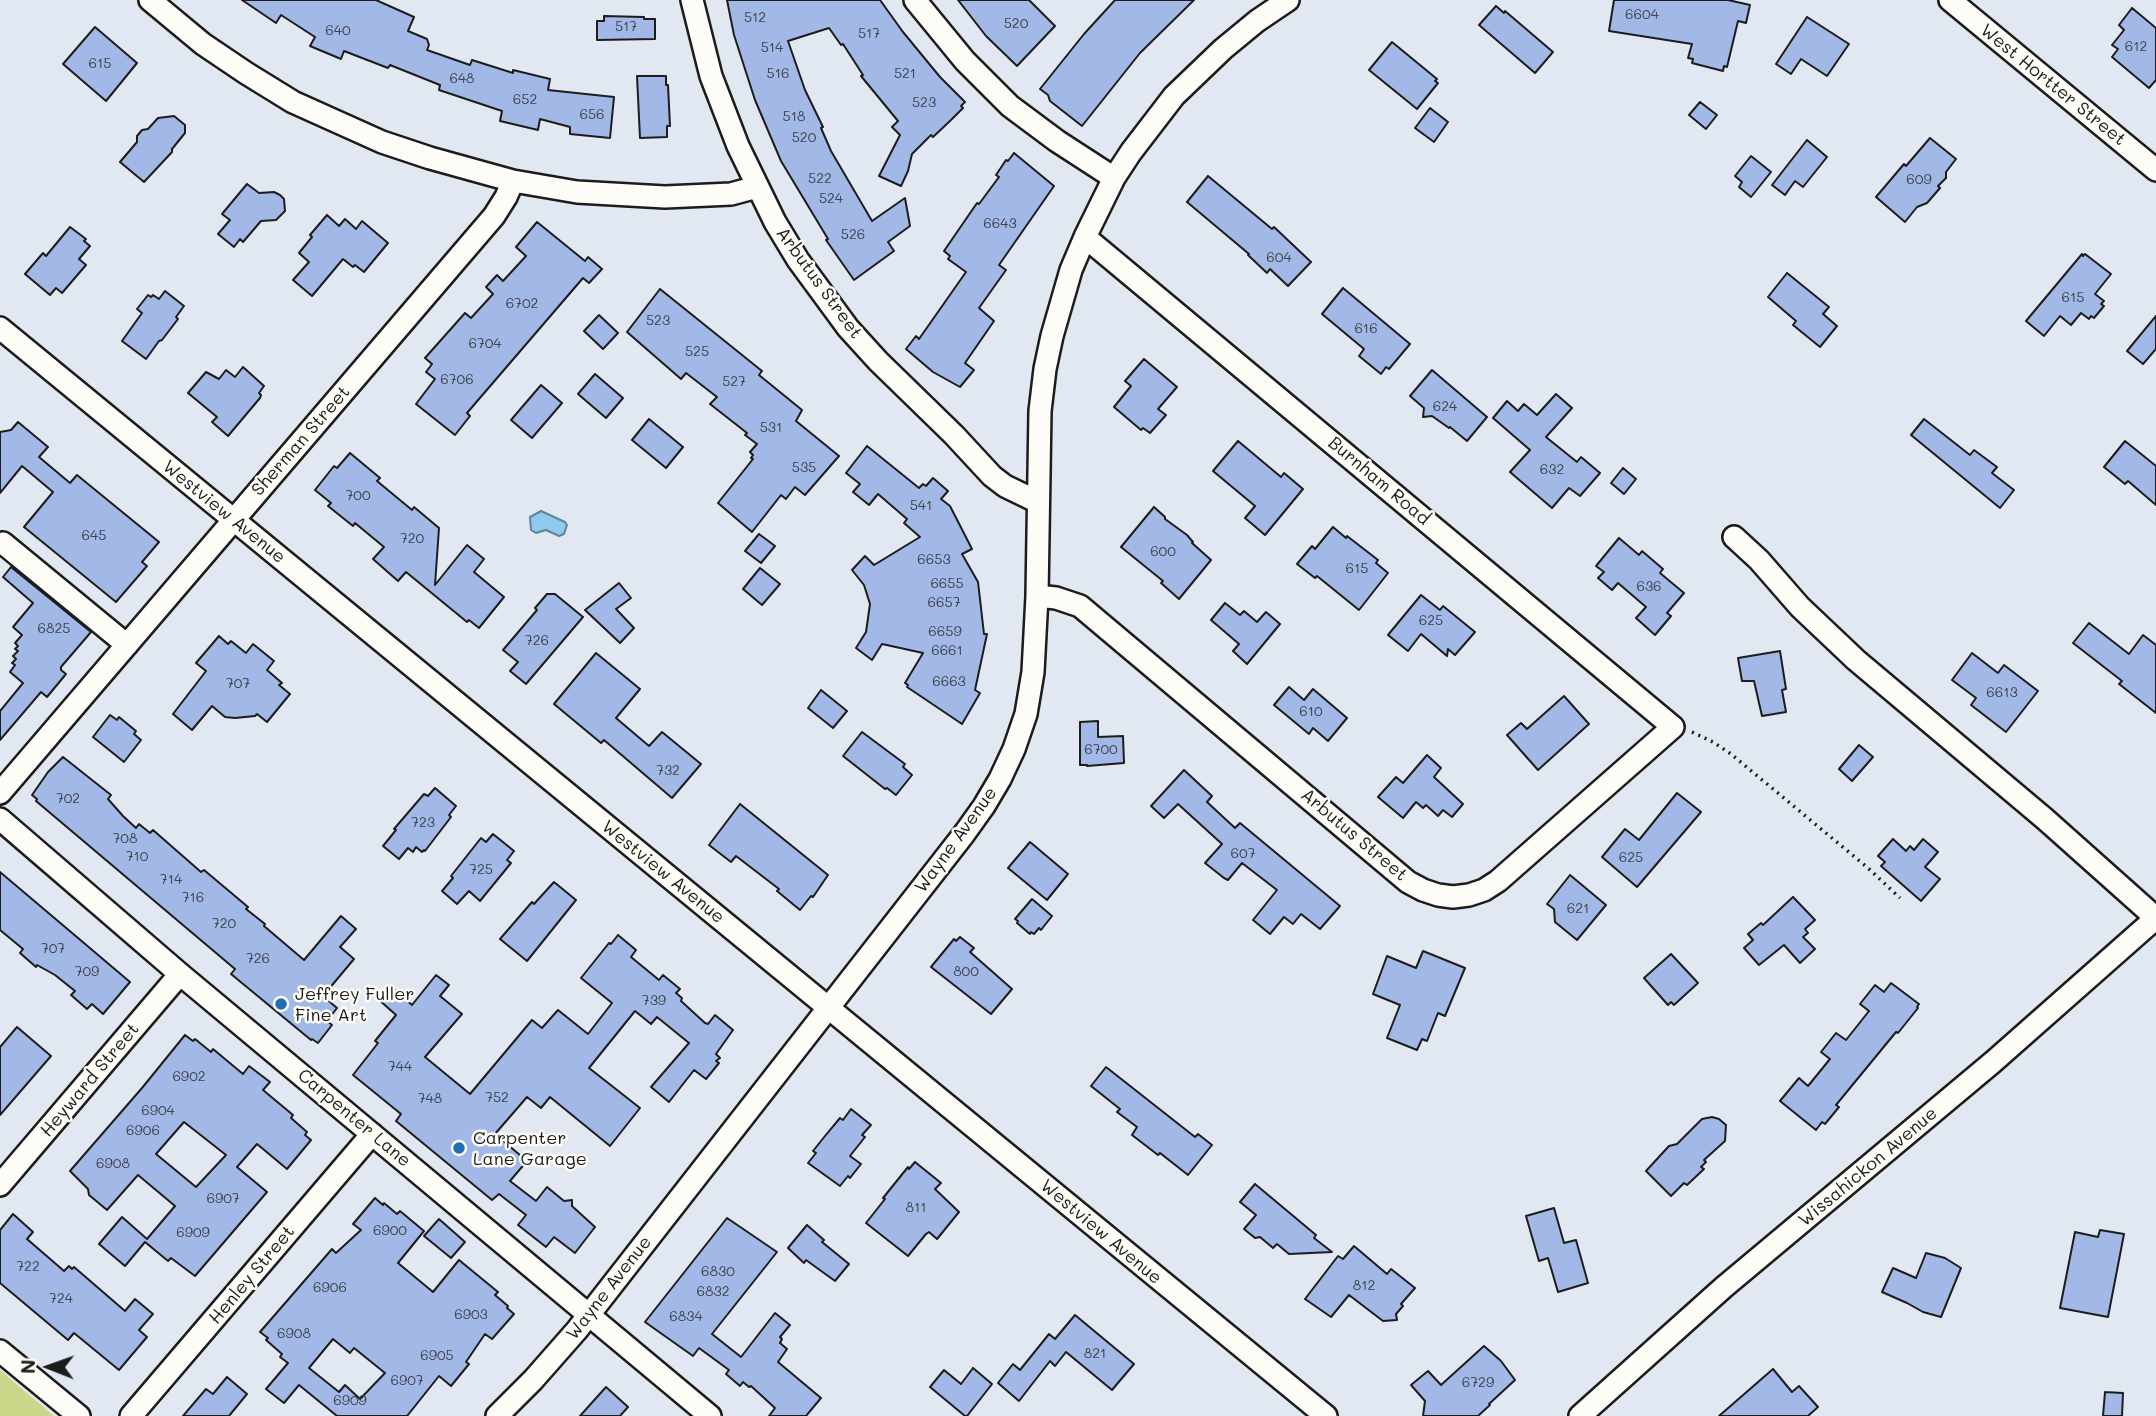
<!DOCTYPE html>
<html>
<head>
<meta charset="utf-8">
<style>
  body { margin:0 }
  #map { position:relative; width:2156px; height:1416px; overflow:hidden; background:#e2e8f2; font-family:Mali,sans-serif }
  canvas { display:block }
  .north { position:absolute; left:14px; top:1332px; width:70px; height:70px; -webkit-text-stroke:5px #fdfcf7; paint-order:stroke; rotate:271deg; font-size:19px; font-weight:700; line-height:28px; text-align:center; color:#1c1c1c }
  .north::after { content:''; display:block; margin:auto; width:24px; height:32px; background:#1c1c1c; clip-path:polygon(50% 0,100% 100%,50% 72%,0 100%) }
</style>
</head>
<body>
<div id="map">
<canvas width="2156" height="1416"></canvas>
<div class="north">N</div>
</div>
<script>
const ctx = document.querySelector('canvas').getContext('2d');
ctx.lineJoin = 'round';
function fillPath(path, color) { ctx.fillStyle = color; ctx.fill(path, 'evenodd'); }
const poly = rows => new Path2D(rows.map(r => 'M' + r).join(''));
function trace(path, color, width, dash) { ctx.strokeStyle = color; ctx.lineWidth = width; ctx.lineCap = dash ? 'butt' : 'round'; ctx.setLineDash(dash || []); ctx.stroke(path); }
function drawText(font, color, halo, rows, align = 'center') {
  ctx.font = font + ' Mali,sans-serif'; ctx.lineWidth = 5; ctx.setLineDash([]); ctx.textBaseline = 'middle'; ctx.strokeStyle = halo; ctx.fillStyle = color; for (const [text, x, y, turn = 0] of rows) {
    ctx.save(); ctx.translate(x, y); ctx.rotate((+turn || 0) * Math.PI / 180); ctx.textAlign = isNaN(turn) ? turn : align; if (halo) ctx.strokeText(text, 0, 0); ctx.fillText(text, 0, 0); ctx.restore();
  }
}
const green = poly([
  [0,1370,54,1416,0,1416]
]);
const water = poly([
  [541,511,565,522,567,525,564,534,559,536,546,530,536,533,531,530,530,517,541,511]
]);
const building = poly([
  [242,0,376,0,414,17,408,31,427,39,429,45,427,50,470,65,472,60,513,73,513,70,550,79,548,90,614,97,610,138,570,134,570,127,540,119,538,130,500,121,502,111,439,90,440,85,390,65,388,68,344,51,341,59,310,46,315,37,281,15,276,23,242,0],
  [727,0,880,0,903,32,940,77,965,102,961,106,963,108,951,120,933,137,931,135,912,154,908,171,901,186,879,176,900,135,892,127,898,121,861,76,863,75,843,44,841,45,829,28,788,41,805,90,823,127,821,128,831,151,872,221,905,198,910,226,888,242,894,251,854,280,826,240,828,239,781,161,755,100,734,35,727,0],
  [958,0,1029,0,1055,26,1017,66,986,36,958,0],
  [1115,0,1194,0,1140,53,1082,126,1050,101,1048,95,1040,89,1084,34,1115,0],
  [1614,0,1728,0,1750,5,1746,23,1738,21,1727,67,1724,66,1723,71,1692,63,1693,59,1688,58,1692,44,1609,31,1614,0],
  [1496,6,1504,13,1505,11,1553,52,1535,73,1479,25,1496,6],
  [2132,8,2156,28,2156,80,2149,88,2112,57,2118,49,2112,45,2124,30,2119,25,2132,8],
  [604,16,644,17,644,19,655,19,655,39,597,40,597,21,604,21,604,16],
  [1807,17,1849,44,1827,76,1801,59,1791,74,1776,64,1807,17],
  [95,27,137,63,106,101,63,64,95,27],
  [1392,42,1437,79,1435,81,1438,83,1417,109,1369,70,1392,42],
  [637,76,666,76,666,85,668,85,670,126,667,126,667,137,640,138,637,76],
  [1700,102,1717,115,1706,129,1689,115,1700,102],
  [1430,108,1448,122,1434,142,1415,128,1430,108],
  [174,116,185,125,185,133,172,149,172,152,144,182,120,162,137,142,137,136,142,130,148,129,158,118,174,116],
  [1930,138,1956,159,1946,172,1946,178,1938,186,1940,188,1927,203,1917,207,1905,222,1876,197,1904,164,1906,166,1930,138],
  [1807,140,1827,157,1803,187,1795,181,1785,195,1772,185,1807,140],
  [1014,153,1054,186,999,265,1006,270,979,308,994,321,965,363,974,370,960,387,933,372,906,349,916,336,919,339,966,272,948,259,950,256,944,251,977,203,979,204,999,177,996,175,1006,160,1008,161,1014,153],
  [1751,156,1771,172,1751,197,1739,187,1742,182,1735,176,1751,156],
  [1208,176,1272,229,1274,227,1311,262,1288,286,1270,269,1267,273,1248,255,1249,254,1187,202,1208,176],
  [247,184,259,193,274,192,280,195,284,199,285,211,276,220,261,221,243,242,240,239,234,247,218,234,230,220,222,214,247,184],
  [327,215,339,226,345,219,356,229,362,221,388,243,364,272,355,265,353,267,343,259,312,296,293,280,309,262,299,253,312,237,310,235,327,215],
  [537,222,585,261,588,257,602,269,589,283,583,278,467,413,470,416,455,435,416,404,435,379,426,372,432,364,425,358,465,313,471,318,493,294,486,287,497,275,503,281,526,256,516,247,537,222],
  [70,227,86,239,84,241,90,246,79,259,86,265,62,293,56,288,50,295,25,274,43,253,46,256,70,227],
  [2082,254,2083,256,2085,254,2111,274,2095,294,2104,301,2101,304,2104,306,2094,318,2091,316,2089,319,2081,313,2071,325,2060,316,2044,336,2026,321,2082,254],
  [1787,273,1829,307,1823,314,1837,326,1820,347,1793,325,1796,321,1768,297,1787,273],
  [1343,288,1410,344,1389,369,1386,367,1381,374,1359,356,1364,349,1322,314,1343,288],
  [660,289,762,371,759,375,802,410,796,421,839,456,805,495,795,487,786,499,781,495,752,532,718,503,753,459,751,458,753,455,750,452,757,444,745,435,747,433,710,404,717,397,686,373,681,379,627,332,660,289],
  [165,291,184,306,176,317,178,319,162,340,159,341,146,359,122,341,142,313,137,309,148,295,151,297,153,295,159,299,165,291],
  [599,315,618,333,603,349,584,331,599,315],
  [2156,316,2156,349,2143,364,2127,351,2156,316],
  [1144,359,1177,387,1158,409,1166,415,1150,433,1143,428,1141,430,1114,407,1131,386,1125,381,1144,359],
  [243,367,264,386,259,393,261,395,260,398,228,436,212,422,217,417,188,393,206,372,219,379,226,370,235,377,243,367],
  [1432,370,1487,417,1467,441,1450,427,1449,428,1432,416,1423,417,1424,408,1410,396,1432,370],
  [595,374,623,398,606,418,578,394,595,374],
  [541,385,562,403,532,438,511,420,541,385],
  [1556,394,1572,408,1546,437,1577,462,1581,457,1600,473,1580,496,1569,488,1552,508,1510,472,1530,450,1493,418,1507,401,1518,411,1524,404,1537,415,1556,394],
  [649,419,683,447,666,468,632,440,649,419],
  [1924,419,1970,455,1974,450,1997,467,1992,473,2014,490,2000,508,1911,435,1924,419],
  [18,422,48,447,39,457,70,483,77,475,159,542,142,562,147,566,116,602,24,527,53,492,22,466,0,493,0,432,11,430,18,422],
  [1238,441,1281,477,1284,473,1303,489,1265,535,1245,518,1255,506,1213,471,1238,441],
  [2125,441,2156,466,2156,505,2128,481,2125,484,2104,467,2125,441],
  [867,446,919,488,923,484,926,486,933,478,948,491,941,499,950,506,972,549,962,554,978,582,984,634,987,634,975,690,980,693,962,724,907,687,908,685,905,683,923,653,882,644,872,660,856,648,866,632,870,604,864,585,852,570,865,556,874,565,920,537,904,523,907,519,878,494,869,505,853,492,860,484,846,473,867,446],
  [350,453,380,478,377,481,412,510,414,507,439,528,435,585,467,545,484,559,474,572,504,597,479,628,469,620,467,622,406,572,398,581,373,559,384,547,355,523,353,526,328,506,331,503,315,490,334,466,337,468,350,453],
  [1623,468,1636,479,1624,494,1611,483,1623,468],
  [1154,507,1165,517,1165,519,1187,535,1193,542,1192,543,1211,560,1179,599,1161,583,1163,581,1121,547,1154,507],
  [1333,527,1346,538,1347,536,1378,560,1376,563,1388,573,1359,610,1317,576,1315,578,1297,564,1312,546,1315,549,1333,527],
  [759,534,775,546,761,563,745,551,759,534],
  [1619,538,1639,555,1642,551,1663,569,1660,573,1684,593,1667,613,1671,616,1655,635,1636,618,1646,607,1618,583,1612,590,1598,578,1604,572,1596,566,1619,538],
  [11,567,91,632,61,667,61,670,66,674,47,697,41,692,0,740,0,711,23,683,10,672,15,665,12,663,16,659,13,656,18,651,15,649,18,646,15,643,22,635,13,627,33,603,3,577,11,567],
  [760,568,780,584,762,605,743,589,760,568],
  [619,583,631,598,616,609,634,628,620,643,585,610,619,583],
  [547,594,555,594,583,617,526,684,510,671,518,662,503,650,537,610,535,608,547,594],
  [1421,595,1440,610,1443,606,1475,632,1455,655,1448,649,1447,656,1421,634,1408,651,1388,635,1421,595],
  [1225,603,1240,615,1244,611,1257,622,1266,612,1280,624,1247,664,1233,651,1239,644,1211,620,1225,603],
  [2089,623,2129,654,2143,635,2156,645,2156,713,2119,684,2122,681,2073,643,2089,623],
  [219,636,228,644,231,641,246,653,253,644,274,661,267,670,282,683,279,685,290,694,267,722,257,714,255,716,235,718,225,717,212,706,192,730,173,714,206,671,196,663,219,636],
  [1780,651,1786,689,1782,690,1786,712,1762,716,1754,681,1742,681,1738,658,1780,651],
  [596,653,640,689,616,718,649,746,662,732,701,764,672,798,604,740,601,743,554,704,596,653],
  [1972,653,1998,673,2004,665,2038,691,2006,732,1971,705,1976,698,1952,680,1972,653],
  [1289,687,1304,700,1313,689,1347,718,1328,741,1313,728,1309,734,1274,705,1289,687],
  [821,690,847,711,833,728,808,708,821,690],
  [1564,696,1589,724,1538,770,1507,735,1521,723,1527,729,1564,696],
  [110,715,117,720,119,717,136,731,134,734,141,740,124,762,93,737,110,715],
  [1098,721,1098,737,1123,736,1124,763,1087,766,1087,765,1080,765,1080,722,1098,721],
  [862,732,905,764,903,767,912,775,896,795,887,788,885,789,843,756,862,732],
  [1859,745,1873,757,1852,781,1839,769,1859,745],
  [1427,755,1441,768,1434,777,1463,804,1452,817,1443,810,1438,816,1426,805,1423,808,1416,802,1403,818,1378,797,1396,777,1403,783,1427,755],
  [63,757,111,795,108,799,123,816,136,828,139,824,150,833,153,830,201,872,204,870,248,907,246,909,265,924,264,926,304,960,341,916,356,929,340,947,354,959,323,996,337,1008,327,1021,332,1025,318,1043,312,1039,311,1040,231,974,235,969,36,801,37,799,32,795,48,772,63,757],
  [1184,770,1212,796,1207,802,1235,828,1240,823,1340,906,1320,929,1301,914,1293,924,1284,917,1270,934,1253,920,1277,890,1242,863,1228,880,1224,878,1205,863,1222,844,1178,804,1164,818,1151,806,1184,770],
  [435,788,456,806,449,815,451,817,425,851,424,850,422,852,416,847,413,852,408,848,399,859,383,846,396,830,394,829,424,794,428,796,435,788],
  [1677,793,1701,812,1637,887,1602,857,1625,829,1639,840,1677,793],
  [740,804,828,875,813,897,811,896,800,910,777,891,779,889,736,856,731,862,709,845,740,804],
  [493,834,514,851,507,860,511,863,480,901,469,891,457,904,442,891,453,878,451,876,481,838,486,842,493,834],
  [1893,839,1906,851,1910,846,1914,850,1923,839,1938,852,1925,867,1940,879,1921,901,1881,866,1885,862,1878,856,1893,839],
  [1030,842,1068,874,1047,900,1008,868,1030,842],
  [0,872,130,982,103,1014,92,1004,87,1009,71,995,75,991,55,975,37,965,36,967,20,953,23,949,0,930,0,872],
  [1570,875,1606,905,1577,940,1555,922,1554,909,1547,904,1570,875],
  [554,882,576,900,527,961,500,939,532,902,534,904,554,882],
  [1793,897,1815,920,1805,929,1808,933,1803,937,1815,949,1800,963,1784,945,1759,965,1744,948,1753,940,1748,934,1761,923,1763,925,1793,897],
  [1032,899,1052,916,1041,930,1039,928,1034,934,1031,932,1030,934,1017,923,1018,921,1015,919,1032,899],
  [618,935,636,950,631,957,659,980,663,975,680,989,676,993,682,998,681,1001,705,1023,708,1024,715,1015,733,1030,716,1054,720,1058,716,1061,719,1063,706,1079,694,1070,669,1102,651,1087,689,1043,657,1017,651,1024,635,1011,589,1068,640,1108,610,1146,550,1097,541,1108,527,1097,495,1134,527,1161,510,1181,536,1201,547,1187,564,1201,572,1200,572,1206,595,1227,575,1253,554,1237,546,1247,518,1225,526,1215,499,1194,492,1200,396,1121,401,1114,353,1075,378,1043,375,1041,396,1015,378,999,390,986,412,1005,436,975,449,985,440,996,462,1014,425,1057,470,1094,532,1020,542,1028,558,1010,588,1034,612,1003,581,978,609,943,611,944,618,935],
  [960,937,974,948,970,952,1012,989,991,1014,931,967,954,939,956,941,960,937],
  [1423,951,1465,968,1445,1016,1438,1013,1427,1041,1422,1039,1417,1050,1387,1038,1400,1005,1373,994,1387,956,1416,968,1423,951],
  [1671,954,1698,983,1674,1005,1671,1002,1668,1005,1644,978,1671,954],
  [1891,983,1919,1004,1917,1007,1918,1008,1898,1033,1896,1032,1836,1105,1839,1107,1825,1124,1822,1122,1816,1130,1780,1101,1799,1078,1808,1086,1830,1059,1821,1052,1836,1033,1846,1040,1869,1011,1860,1004,1875,985,1884,992,1891,983],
  [17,1027,51,1056,0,1115,0,1047,17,1027],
  [185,1035,193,1041,195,1039,211,1052,213,1049,243,1074,249,1066,270,1082,263,1090,293,1115,291,1118,307,1132,305,1135,311,1140,287,1169,257,1144,237,1167,267,1192,195,1276,171,1258,168,1261,145,1242,125,1266,99,1244,122,1217,147,1239,175,1206,138,1175,107,1210,89,1195,88,1189,70,1171,142,1088,185,1035],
  [184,1122,226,1155,196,1187,156,1154,184,1122],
  [1106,1067,1195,1137,1198,1134,1212,1145,1188,1175,1160,1153,1158,1155,1132,1135,1137,1127,1117,1112,1120,1109,1091,1086,1106,1067],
  [851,1109,871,1125,862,1135,865,1137,850,1156,861,1164,850,1178,848,1176,840,1186,808,1163,816,1153,813,1151,825,1136,840,1118,843,1120,851,1109],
  [1712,1117,1719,1119,1726,1125,1725,1141,1704,1160,1706,1162,1701,1167,1704,1169,1687,1185,1684,1183,1671,1196,1646,1171,1669,1146,1677,1144,1702,1119,1712,1117],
  [915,1162,941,1183,935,1189,959,1212,937,1239,929,1232,926,1234,908,1256,866,1223,885,1199,883,1198,908,1167,909,1169,915,1162],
  [1255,1184,1316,1235,1314,1238,1332,1252,1289,1254,1277,1244,1273,1248,1260,1237,1255,1238,1244,1229,1256,1215,1240,1202,1255,1184],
  [375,1198,383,1205,384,1203,397,1214,400,1211,424,1231,398,1263,433,1292,459,1260,498,1292,495,1295,508,1306,507,1308,514,1314,492,1339,485,1334,466,1362,469,1364,451,1386,439,1376,407,1416,337,1416,299,1385,284,1403,266,1389,288,1363,280,1357,282,1354,266,1340,268,1338,260,1332,332,1249,336,1253,361,1230,353,1224,375,1198],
  [333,1339,350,1353,354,1348,385,1373,360,1399,345,1385,339,1392,309,1368,333,1339],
  [1554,1208,1564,1243,1576,1240,1588,1283,1558,1292,1548,1258,1539,1261,1526,1216,1554,1208],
  [13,1214,33,1232,27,1239,64,1271,69,1266,72,1269,74,1267,125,1311,135,1299,153,1314,139,1330,147,1337,119,1370,74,1333,68,1340,0,1283,0,1230,13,1214],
  [727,1218,777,1252,712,1334,741,1357,775,1313,790,1325,780,1337,782,1339,780,1343,787,1349,778,1362,821,1398,806,1416,769,1416,775,1408,751,1386,749,1387,743,1382,740,1386,726,1374,729,1370,699,1348,693,1356,645,1322,727,1218],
  [439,1219,465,1242,451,1258,424,1236,439,1219],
  [807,1225,824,1240,822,1242,849,1264,835,1281,806,1260,804,1263,788,1248,807,1225],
  [2100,1230,2124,1234,2108,1317,2060,1308,2075,1232,2098,1237,2100,1230],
  [1354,1246,1387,1274,1391,1269,1415,1288,1401,1304,1403,1306,1396,1314,1397,1320,1383,1321,1349,1295,1331,1317,1305,1299,1338,1256,1343,1259,1354,1246],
  [1926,1253,1945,1258,1961,1268,1941,1317,1923,1312,1907,1303,1882,1292,1893,1268,1916,1278,1926,1253],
  [1075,1315,1134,1364,1112,1390,1066,1352,1055,1366,1050,1361,1019,1401,998,1383,1013,1364,1020,1370,1049,1334,1055,1339,1075,1315],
  [1484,1346,1501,1361,1515,1380,1489,1404,1490,1405,1478,1416,1423,1416,1425,1401,1411,1385,1428,1371,1441,1385,1484,1346],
  [973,1368,992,1384,967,1416,965,1416,930,1387,944,1370,961,1384,973,1368],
  [1773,1369,1792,1392,1799,1386,1818,1407,1808,1416,1719,1416,1773,1369],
  [227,1377,247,1394,229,1416,183,1416,206,1389,213,1394,227,1377],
  [606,1387,628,1407,620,1416,580,1416,606,1387],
  [2105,1392,2123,1393,2122,1416,2103,1416,2105,1392]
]);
const path = poly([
  [1692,732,1713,742,1731,754,1868,868,1900,898]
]);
const minor = poly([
  [150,0,203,44,246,73,293,102,382,142,430,158,513,181,577,192,665,197,731,194,757,187],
  [692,0,711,76,738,146,775,222,798,260,848,328,878,361,954,435,992,476,1005,486,1038,502],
  [915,0,965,61,1010,106,1057,141,1114,178],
  [1950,0,2156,170],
  [0,328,1326,1416],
  [1734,537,1759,560,1800,607,1856,660,2045,819,2156,918],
  [3,543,127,645],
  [1037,596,1056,598,1080,606,1408,882,1423,890,1438,895,1453,897,1469,895,1484,890,1498,881,1673,727,1085,237],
  [0,793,494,216,506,197,513,181],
  [0,819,180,974,710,1416],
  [0,1185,180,974],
  [0,1351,79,1416],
  [131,1416,372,1134],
  [497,1416,533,1380,577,1330,964,834,984,806,1000,779,1014,749,1026,714,1033,672,1037,596,1040,411,1045,369,1052,336,1071,270,1085,237,1114,178,1131,152,1174,96,1223,49,1257,21,1288,0],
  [1580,1416,1724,1287,1993,1062,2156,918]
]);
const markers = [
  [281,1004,7,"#1f6fb2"],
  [459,1148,7,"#1f6fb2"]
];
const numberNames = [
  ["6604",1642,15],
  ["512",755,18],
  ["520",1016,24],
  ["517",626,27],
  ["640",338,31],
  ["517",869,34],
  ["612",2136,47],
  ["514",772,48],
  ["615",100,64],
  ["516",778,74],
  ["521",905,74],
  ["648",462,79],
  ["652",525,100],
  ["523",924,103],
  ["656",592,115],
  ["518",794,117],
  ["520",804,138],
  ["522",820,179],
  ["609",1919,180],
  ["524",831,199],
  ["6643",1000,224],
  ["526",853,235],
  ["604",1279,258],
  ["615",2073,298],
  ["6702",522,304],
  ["523",658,321],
  ["616",1366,329],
  ["6704",485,344],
  ["525",697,352],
  ["6706",457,380],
  ["527",734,382],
  ["624",1445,407],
  ["531",771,428],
  ["535",804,468],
  ["632",1552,470],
  ["700",358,496],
  ["541",921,506],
  ["645",94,536],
  ["720",412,539],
  ["600",1163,552],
  ["6653",934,560],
  ["615",1357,569],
  ["6655",947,584],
  ["636",1649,587],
  ["6657",944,603],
  ["625",1431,621],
  ["6825",54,629],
  ["6659",945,632],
  ["726",537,641],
  ["6661",947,651],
  ["6663",949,682],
  ["707",238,684],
  ["6613",2002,693],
  ["610",1311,712],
  ["6700",1101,750],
  ["732",668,771],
  ["702",68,799],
  ["723",423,823],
  ["708",125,839],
  ["607",1243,854],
  ["710",137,857],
  ["625",1631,858],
  ["725",481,870],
  ["714",171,880],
  ["716",193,898],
  ["621",1578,909],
  ["720",224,924],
  ["707",53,949],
  ["726",258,959],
  ["709",87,972],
  ["800",966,972],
  ["739",654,1001],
  ["744",400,1067],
  ["6902",189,1077],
  ["752",497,1098],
  ["748",430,1099],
  ["6904",158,1111],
  ["6906",143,1131],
  ["6908",113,1164],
  ["6907",223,1199],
  ["811",916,1208],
  ["6900",390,1231],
  ["6909",193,1233],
  ["722",28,1267],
  ["6830",718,1272],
  ["812",1364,1286],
  ["6906",330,1288],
  ["6832",713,1292],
  ["724",61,1299],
  ["6903",471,1315],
  ["6834",686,1317],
  ["6908",294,1334],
  ["821",1095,1354],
  ["6905",437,1356],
  ["6907",407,1381],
  ["6729",1478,1383],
  ["6909",350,1401]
];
const streetNames = [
  ["West Hortter Street",2053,85,39],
  ["Arbutus Street",819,283,54],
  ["Sherman Street",301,441,-49],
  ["Burnham Road",1379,481,40],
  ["Westview Avenue",224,512,39],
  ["Arbutus Street",1354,835,40],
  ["Wayne Avenue",956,840,-54],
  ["Westview Avenue",663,872,39],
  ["Heyward Street",90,1080,-50],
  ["Carpenter Lane",354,1118,40],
  ["Wissahickon Avenue",1868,1167,-40],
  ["Westview Avenue",1101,1232,40],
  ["Henley Street",252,1275,-50],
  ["Wayne Avenue",609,1288,-52]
];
const poiNames = [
  ["Jeffrey Fuller",295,994],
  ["Fine Art",295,1015],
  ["Carpenter",473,1138],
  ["Lane Garage",473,1159]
];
fillPath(green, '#ccd78a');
fillPath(water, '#8fc9ee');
trace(water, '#61849a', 2);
fillPath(building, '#a2b8e6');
trace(building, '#1c1c1c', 2);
trace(minor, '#1c1c1c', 26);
trace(path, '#1c1c1c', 3.5, [2, 5]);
trace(minor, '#fdfcf7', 21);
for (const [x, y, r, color] of markers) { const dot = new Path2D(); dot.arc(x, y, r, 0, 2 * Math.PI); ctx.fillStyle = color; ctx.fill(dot); trace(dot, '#fdfcf7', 2.5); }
drawText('14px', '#3e434e', null, numberNames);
drawText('18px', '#1c1c1c', '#fdfcf7', streetNames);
drawText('18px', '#1c1c1c', '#fdfcf7', poiNames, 'left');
</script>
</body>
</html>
